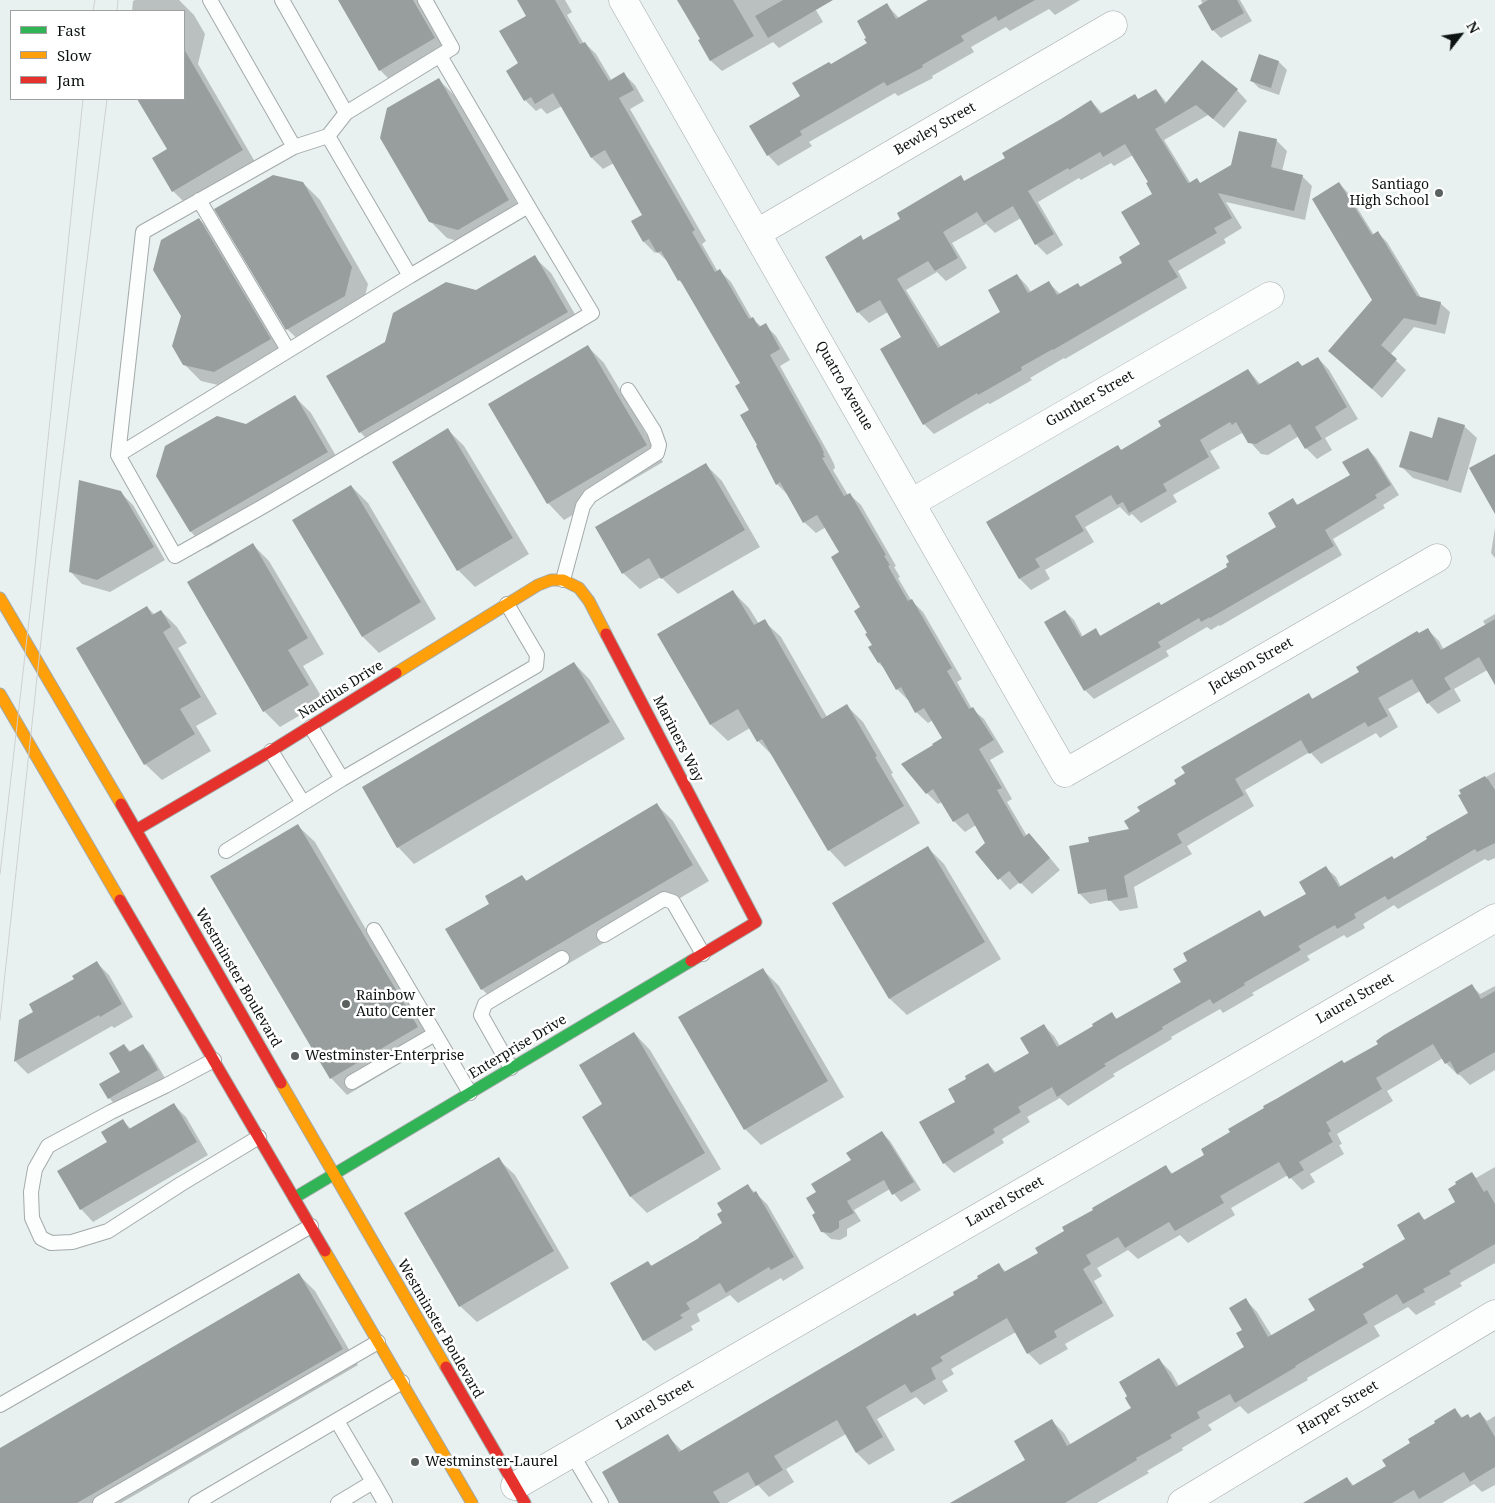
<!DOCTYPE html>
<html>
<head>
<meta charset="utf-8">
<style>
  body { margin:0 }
  #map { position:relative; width:1495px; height:1503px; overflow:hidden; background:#e8f1ef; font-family:"Noto Serif",serif }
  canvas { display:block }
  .legend { position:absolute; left:10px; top:10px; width:175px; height:90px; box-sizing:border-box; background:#fff; border:1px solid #9ea1a0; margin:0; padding:6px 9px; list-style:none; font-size:15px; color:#0d1312 }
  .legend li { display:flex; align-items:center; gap:10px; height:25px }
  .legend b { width:25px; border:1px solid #9ea1a0 }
  .north { position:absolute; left:1435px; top:10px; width:50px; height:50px; -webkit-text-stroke:4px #fff; paint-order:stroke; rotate:60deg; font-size:14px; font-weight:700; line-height:20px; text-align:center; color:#0d1312 }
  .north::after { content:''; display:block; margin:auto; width:18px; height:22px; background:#0d1312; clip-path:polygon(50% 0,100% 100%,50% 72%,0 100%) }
</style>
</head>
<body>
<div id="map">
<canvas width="1495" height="1503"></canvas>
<ul class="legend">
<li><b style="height:6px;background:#30b455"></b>Fast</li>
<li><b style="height:6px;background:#ff9f0a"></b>Slow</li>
<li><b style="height:6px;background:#e5322d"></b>Jam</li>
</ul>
<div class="north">N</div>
</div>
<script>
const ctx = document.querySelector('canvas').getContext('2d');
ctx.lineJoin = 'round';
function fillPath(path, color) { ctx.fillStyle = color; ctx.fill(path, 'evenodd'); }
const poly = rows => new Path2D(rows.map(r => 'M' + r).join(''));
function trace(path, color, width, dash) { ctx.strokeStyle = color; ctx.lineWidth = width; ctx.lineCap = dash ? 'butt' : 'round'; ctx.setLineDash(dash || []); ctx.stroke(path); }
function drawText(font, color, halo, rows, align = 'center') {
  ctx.font = font + ' "Noto Serif",serif'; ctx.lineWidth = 5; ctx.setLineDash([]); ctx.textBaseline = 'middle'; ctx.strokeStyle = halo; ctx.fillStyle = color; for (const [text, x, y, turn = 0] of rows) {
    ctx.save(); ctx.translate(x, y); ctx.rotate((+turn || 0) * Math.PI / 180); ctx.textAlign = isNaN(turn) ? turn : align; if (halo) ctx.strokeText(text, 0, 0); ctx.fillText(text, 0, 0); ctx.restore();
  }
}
const shadow = poly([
  [135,0,179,0,194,15,205,34,198,64,258,167,189,207,173,191,168,149,138,99,184,99,184,11,132,11,133,1],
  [339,0,419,0,451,55,396,86,380,70],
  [518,0,565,0,572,12,567,15,584,44,585,43,596,54,612,81,624,74,635,85,644,101,630,109,706,241,702,244,718,272,720,271,731,282,752,319,762,327,765,325,776,336,790,360,780,366,830,456,834,464,835,468,833,470,848,495,849,494,861,505,896,566,894,567,900,577,898,578,911,600,923,612,962,679,957,682,972,709,984,719,1004,752,990,760,1012,799,1007,802,1027,836,1040,846,1060,870,1032,894,1020,882,1010,890,976,852,987,844,976,825,965,832,954,821,942,802,938,804,927,793,944,739,933,720,928,723,916,712,909,700,908,700,897,689,885,669,879,663,870,647,873,645,862,608,841,553,826,527,816,533,804,522,788,495,777,484,742,384,684,285,679,280,670,264,657,251,655,253,644,242,632,222,644,215,614,163,603,169,592,158,562,106,547,114,541,108,536,111,525,100,520,64,528,16],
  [678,0,810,0,823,22,779,48,773,42,722,71,711,61,700,41,702,40],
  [930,0,1080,0,1055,15,1049,9,1010,31,1006,27,971,47,974,52,932,76,933,78,898,96,895,93,809,142,812,146,778,166,768,155,801,97,831,65,868,43,887,5,899,18],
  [1201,0,1240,0,1252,21,1221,38,1213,30],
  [1259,55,1279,62,1287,70,1279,95,1259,88,1251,80],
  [439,80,455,96,525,217,475,246,447,238,430,221],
  [1156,90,1167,103,1237,90,1247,101,1224,128,1208,115,1164,140,1191,184,1197,180,1201,184,1276,140,1287,151,1282,171,1302,176,1312,186,1305,220,1226,202,1242,228,1224,239,1226,243,1178,271,1187,288,1065,359,1064,358,1030,378,1032,380,990,404,988,403,934,434,924,424,903,337,888,312,869,323,858,312,827,258,861,237,864,241,901,219,961,177,965,182,1006,158,1091,101,1103,114,1139,100],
  [1133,155,1149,183,1154,194,1142,245,1124,264,1082,288,1078,284,1060,294,1048,282,1031,292,1027,286,1017,275,1002,312,941,347,906,290,937,272,946,281,967,268,952,243,986,224,995,233,1021,218,1036,244,1047,255,1063,245,1038,202,1079,178,1081,180,1111,163,1114,166],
  [303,183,320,200,368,284,361,312,304,345,287,329],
  [1339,183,1348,193,1374,235,1378,233,1387,242,1421,298,1440,303,1450,312,1445,334,1414,327,1390,355,1406,370,1382,398,1330,351,1374,300],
  [199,219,215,235,287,355,231,388,201,381,184,364,182,316],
  [534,257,551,273,583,328,376,448,360,432,476,291],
  [588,347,604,363,663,462,564,520,548,503],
  [1318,358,1329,370,1358,419,1325,438,1332,450,1317,459,1306,448,1299,436,1268,455,1261,454,1242,433,1210,451,1220,468,1173,495,1177,502,1141,523,1132,514,1129,516,1120,507,1085,527,1094,542,1045,570,1050,579,1031,590,1020,579,987,523,1118,447,1122,451,1163,427,1248,370,1261,385,1303,367],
  [295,397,311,413,343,468,207,548,191,532,158,475],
  [1464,426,1477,438,1461,493,1413,478,1401,466,1433,439],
  [448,430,464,446,529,554,475,587,458,570,394,462],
  [1368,449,1376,458,1399,495,1383,505,1385,508,1333,539,1342,555,1220,626,1219,625,1211,630,1207,627,1166,651,1169,656,1094,699,1085,690,1065,611,1074,620,1083,637,1095,630,1102,637,1161,606,1229,567,1278,528,1293,500,1299,506,1352,476],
  [706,465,722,481,760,547,678,594,661,577,640,589,623,573],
  [351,486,368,503,436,619,379,653,363,637,294,520],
  [120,492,133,505,165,560,110,592,82,584,70,571],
  [1495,528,1495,558,1491,553],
  [253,545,269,561,324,654,303,666,324,701,280,727,264,711],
  [733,592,749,608,759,624,764,621,781,637,827,717,847,706,863,722,893,773,891,774,920,823,845,867,829,850,775,758,758,741,750,728,728,741,711,725,659,635],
  [147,607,155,615,161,611,177,627,187,643,178,648,217,714,196,726,211,751,162,780,145,764],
  [1495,614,1495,676,1489,669,1454,689,1461,701,1438,714,1428,703,1420,691,1388,709,1398,727,1380,738,1376,733,1321,764,1310,752,1245,790,1254,806,1187,846,1192,854,1134,887,1138,908,1120,911,1110,900,1090,904,1079,893,1091,843,1131,830,1178,785,1308,695,1313,699,1360,672,1428,630,1439,641,1444,650,1486,626,1483,621],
  [574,663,590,680,625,739,414,864,398,847],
  [1495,772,1495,858,1488,861,1485,859,1398,909,1394,905,1363,924,1365,928,1347,938,1344,935,1307,956,1310,960,1252,993,1254,995,1223,1013,1220,1009,1171,1037,1172,1039,1113,1074,1115,1076,1068,1106,1060,1098,1027,1117,1030,1122,1002,1139,1004,1143,954,1173,944,1163,957,1102,988,1064,997,1073,1031,1054,1044,1026,1054,1036,1060,1046,1095,1026,1112,1014,1118,1020,1182,982,1189,961,1260,912,1266,918,1307,894,1326,868,1336,877,1341,887,1394,860,1470,813,1461,791],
  [657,805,673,821,709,881,498,1005,482,989,491,904,522,876,527,881],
  [298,826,315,842,433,1044,347,1095,331,1078],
  [928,848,944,864,1001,959,907,1015,890,999,834,904],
  [97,963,109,975,133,1017,114,1028,112,1026,28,1074,16,1062,20,1020,35,1012],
  [763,970,779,986,844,1097,761,1145,745,1129],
  [1472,986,1480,994,1495,986,1495,1070,1470,1085,1460,1075,1458,1075,1446,1063,1443,1058,1387,1091,1393,1101,1337,1134,1342,1144,1339,1145,1344,1154,1310,1174,1315,1182,1302,1190,1288,1175,1231,1208,1235,1215,1188,1243,1180,1235,1138,1259,1128,1250,1097,1268,1102,1276,1094,1281,1114,1316,1065,1344,1068,1349,1040,1365,1028,1353,1016,1332,951,1369,954,1374,942,1381,948,1391,924,1405,916,1397,877,1419,895,1450,869,1465,857,1453,846,1434,786,1469,794,1482,769,1497,758,1485,727,1503,621,1503,668,1436,682,1451,956,1295,999,1265,1006,1272,1039,1253,1066,1231,1166,1167,1173,1174,1206,1155,1345,1064,1379,1044],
  [634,1033,650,1050,721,1169,647,1213,631,1197,584,1117,604,1105],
  [124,1045,131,1052,142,1045,150,1053,165,1078,117,1106,109,1098,121,1072],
  [174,1105,186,1117,208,1155,93,1222,81,1209,109,1142,123,1121,131,1129],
  [882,1133,890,1141,921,1190,901,1202,890,1189,854,1210,861,1221,847,1229,847,1236,840,1240,831,1239,822,1231,817,1213,818,1192],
  [498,1159,515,1175,569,1268,477,1322,460,1306],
  [1495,1167,1495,1263,1460,1283,1462,1286,1434,1302,1436,1304,1416,1315,1408,1307,1374,1326,1380,1336,1307,1378,1308,1380,1248,1414,1240,1406,1208,1425,1212,1430,1182,1448,1183,1450,1147,1471,1149,1473,1097,1503,970,1503,1027,1460,1052,1421,1064,1433,1071,1445,1133,1408,1159,1360,1171,1372,1179,1386,1246,1347,1243,1331,1245,1299,1257,1312,1272,1336,1316,1310,1365,1267,1407,1239,1419,1214,1426,1221,1457,1203,1472,1173,1476,1178],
  [748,1186,767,1204,804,1268,783,1281,781,1278,738,1303,730,1295,697,1314,700,1321,691,1326,693,1330,655,1351,644,1340,648,1262,653,1267,724,1224],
  [299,1275,315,1291,358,1365,121,1503,0,1503,0,1449],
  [1455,1410,1463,1418,1468,1415,1471,1419,1480,1413,1487,1421,1495,1416,1495,1485,1482,1492,1474,1484,1442,1503,1303,1503,1347,1478,1354,1486,1387,1466,1412,1443]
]);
const building = poly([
  [338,0,413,0,435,38,379,71],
  [517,0,555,0,580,44,585,42,609,81,624,72,634,90,619,98,695,230,692,232,715,272,720,269,749,319,753,317,759,327,766,323,780,349,770,355,820,444,824,453,823,454,825,457,822,458,844,496,850,493,886,555,884,556,890,565,888,566,908,601,912,599,937,642,952,668,947,671,969,709,973,707,994,740,979,749,1002,788,997,790,1024,837,1029,833,1050,858,1020,884,1009,871,998,880,975,852,985,843,968,813,953,822,933,789,926,794,901,764,933,745,932,744,942,738,924,708,915,713,901,687,896,690,880,662,878,663,868,647,872,645,865,634,867,633,854,611,860,607,831,557,839,552,817,515,803,523,780,482,776,485,756,446,757,445,740,415,749,410,735,386,740,383,680,280,678,281,661,251,657,253,649,239,643,242,631,221,642,215,605,150,591,158,553,93,535,104,531,97,524,101,506,71,518,63,499,31,526,16],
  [677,0,733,0,754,36,710,61,698,40,700,39],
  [783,0,833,0,768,38,755,16],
  [928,0,1035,0,998,21,996,16,961,36,964,41,922,65,923,67,887,86,884,82,800,131,802,135,767,156,749,126,800,96,792,83,829,62,831,64,867,43,864,39,866,38,857,21,887,3,896,19],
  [1208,0,1237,0,1244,13,1212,31,1198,6],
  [184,49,243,150,172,192,152,158,167,149,137,99,184,99],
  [1259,54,1279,61,1271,88,1250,81],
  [1202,60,1238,89,1213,119,1196,105,1155,129,1188,183,1189,183,1197,178,1200,183,1231,165,1239,131,1277,139,1271,167,1303,175,1294,211,1218,193,1232,218,1214,228,1217,233,1168,261,1178,277,1053,350,1053,349,1021,367,1022,370,978,395,977,393,923,425,880,349,901,337,880,300,857,313,825,257,861,235,863,240,900,219,897,213,961,175,964,181,1005,158,1002,153,1061,119,1091,100,1100,114,1135,94,1138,99,1156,89,1165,104],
  [1125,144,1148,182,1146,183,1152,194,1121,212,1140,244,1119,257,1122,263,1080,287,1078,283,1057,295,1049,281,1028,293,1017,274,988,290,1000,312,938,348,897,279,928,261,935,271,958,258,943,232,977,212,984,223,1013,206,1035,245,1054,234,1028,191,1068,168,1069,170,1100,152,1103,157],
  [439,78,509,200,458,230,429,222,380,138,387,108],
  [273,175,303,182,352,267,345,296,286,330,214,209],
  [1339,182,1372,235,1378,231,1417,296,1441,302,1436,325,1404,318,1381,345,1397,359,1372,389,1328,351,1372,300,1312,199],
  [199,218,271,339,214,372,183,365,172,346,181,316,153,270,161,240],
  [535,255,568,312,359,433,326,376,385,342,393,313,446,282,476,290],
  [588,345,647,445,547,504,488,404],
  [1318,357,1347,407,1315,427,1322,439,1305,449,1290,424,1256,444,1248,443,1236,422,1232,425,1230,422,1200,440,1209,457,1163,484,1167,491,1129,513,1123,502,1117,505,1111,495,1075,516,1084,531,1035,559,1040,567,1019,579,986,522,1118,445,1121,450,1161,426,1158,421,1248,369,1258,385,1298,361,1302,366],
  [295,395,328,452,190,532,156,476,165,446,217,416,246,424],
  [1438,417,1465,425,1448,481,1399,467,1410,431,1432,438],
  [448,428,513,538,457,571,392,462],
  [1368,448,1391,485,1375,495,1377,498,1325,530,1334,546,1210,618,1210,617,1201,622,1199,618,1158,642,1161,647,1084,691,1044,622,1065,610,1081,637,1096,628,1100,636,1159,602,1161,605,1227,567,1226,564,1229,562,1226,556,1276,527,1268,513,1293,498,1297,505,1350,475,1342,462],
  [1495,454,1495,514,1469,468],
  [706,463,745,530,661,579,649,558,622,574,595,527],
  [79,480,121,491,154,547,97,580,69,572],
  [351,485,421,602,362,637,292,520],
  [253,543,308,638,288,650,309,685,263,712,187,582],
  [733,590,754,625,765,619,822,719,847,704,877,756,875,757,904,806,828,851,762,739,757,742,738,709,710,725,657,634],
  [147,606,152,615,161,610,171,627,163,632,201,697,180,709,195,734,144,765,76,648],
  [1495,619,1495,685,1479,657,1444,678,1451,689,1427,704,1412,679,1378,698,1388,716,1368,727,1365,722,1309,754,1301,740,1235,779,1244,795,1177,834,1182,843,1124,876,1128,897,1108,901,1106,889,1078,894,1069,846,1089,842,1088,837,1129,829,1124,821,1140,811,1137,807,1176,784,1174,780,1185,773,1181,767,1309,693,1312,699,1359,672,1356,667,1417,631,1419,633,1428,628,1441,650],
  [574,662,610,722,397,848,362,787],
  [1485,776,1487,779,1488,779,1495,790,1495,843,1477,852,1475,849,1388,900,1385,896,1354,914,1356,918,1337,929,1335,925,1298,946,1301,950,1244,983,1245,985,1213,1004,1210,999,1162,1027,1163,1029,1104,1064,1106,1066,1057,1097,1052,1087,1018,1107,1021,1112,993,1129,995,1133,943,1164,919,1122,955,1102,948,1089,966,1079,965,1076,988,1063,994,1073,1029,1053,1020,1038,1044,1024,1057,1047,1093,1026,1092,1024,1112,1012,1116,1019,1181,982,1173,969,1187,961,1183,953,1260,910,1264,917,1306,894,1299,882,1326,866,1339,887,1392,856,1394,859,1427,839,1426,837,1468,813,1458,795,1461,794,1459,790],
  [657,803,693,865,481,990,445,929,489,904,485,896,522,875,526,881],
  [298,824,418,1027,330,1079,210,876],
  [928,846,985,942,889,999,832,903],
  [97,961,122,1004,100,1017,99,1015,14,1062,19,1020,33,1012,29,1004,74,979,72,976],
  [763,968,828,1081,744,1130,678,1017],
  [1472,984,1481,999,1495,991,1495,1052,1457,1074,1450,1061,1445,1064,1433,1044,1376,1078,1382,1089,1326,1122,1331,1131,1328,1133,1333,1142,1299,1162,1304,1170,1289,1179,1279,1162,1220,1196,1224,1203,1175,1231,1169,1222,1125,1248,1118,1237,1086,1255,1091,1264,1083,1269,1103,1303,1054,1331,1057,1337,1027,1354,1007,1318,940,1357,943,1361,931,1368,936,1379,911,1393,905,1384,866,1407,883,1437,856,1453,837,1420,774,1456,783,1470,756,1486,748,1472,713,1492,720,1503,619,1503,602,1472,668,1434,679,1452,915,1313,917,1316,954,1295,953,1292,978,1278,977,1276,999,1263,1004,1272,1038,1253,1035,1248,1064,1231,1062,1227,1093,1210,1092,1208,1166,1165,1171,1174,1204,1155,1201,1149,1230,1132,1228,1129,1264,1108,1263,1106,1276,1099,1342,1060,1344,1063,1378,1044,1376,1041,1384,1035],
  [634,1032,705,1153,630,1197,582,1117,602,1104,579,1065],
  [124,1044,129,1052,143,1044,158,1070,108,1099,99,1084,120,1072,109,1053],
  [174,1103,197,1142,80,1210,57,1171,107,1142,101,1132,123,1119,129,1129],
  [882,1131,914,1182,892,1195,884,1180,847,1201,854,1213,839,1221,839,1228,831,1233,821,1232,812,1215,815,1213,806,1198,816,1192,811,1184,851,1160,846,1153],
  [499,1157,554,1251,459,1307,404,1213],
  [1472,1172,1484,1192,1487,1190,1495,1204,1495,1244,1449,1271,1451,1274,1423,1289,1425,1292,1403,1304,1397,1294,1363,1314,1368,1323,1295,1366,1296,1367,1235,1403,1230,1394,1197,1412,1200,1418,1170,1435,1172,1438,1136,1458,1137,1460,1065,1503,950,1503,1025,1460,1014,1441,1052,1419,1067,1446,1131,1408,1125,1398,1127,1396,1119,1382,1159,1358,1176,1387,1244,1347,1236,1333,1242,1330,1229,1308,1246,1298,1268,1337,1315,1310,1308,1299,1364,1267,1362,1264,1405,1239,1397,1225,1419,1212,1424,1220,1455,1202,1448,1189,1456,1184,1455,1182],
  [748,1184,753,1193,756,1191,794,1257,771,1270,769,1267,726,1293,720,1283,686,1303,690,1309,680,1315,683,1318,643,1341,610,1283,648,1261,651,1266,699,1238,699,1237,722,1223,717,1214,722,1211,717,1203],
  [299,1273,343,1349,77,1503,0,1503,0,1448],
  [1455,1408,1461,1418,1468,1414,1470,1418,1480,1412,1495,1437,1495,1467,1470,1482,1464,1472,1419,1499,1414,1490,1392,1503,1303,1503,1347,1477,1352,1486,1386,1466,1382,1460,1410,1443,1408,1439,1435,1423,1434,1421]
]);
const lane = poly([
  [210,0,294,147,328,136,346,113,452,48,425,0],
  [282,0,346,113],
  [328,136,410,276,528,206,440,56],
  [294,147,143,232,118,455,175,556,262,507,592,313,528,206],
  [199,200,288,350],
  [118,455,410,276],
  [563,580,580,517,583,506,590,496,657,453,659,445,654,431,628,390],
  [311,727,342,779,536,666,537,655,507,604],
  [271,751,303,803],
  [226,851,342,779],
  [374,930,470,1093],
  [604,935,664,899,673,902,703,954],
  [214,1060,165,1086,111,1112,48,1146,35,1169,31,1192,32,1218,41,1238,51,1243,72,1242,108,1231,181,1184,259,1137],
  [511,1068,481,1015,485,1004,562,958],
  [352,1082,435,1034],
  [0,1405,311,1226],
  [337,1421,373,1482],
  [572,1454,601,1503],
  [100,1503,378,1342],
  [196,1503,402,1382],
  [338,1503,373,1482,385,1503]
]);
const street = poly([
  [623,0,1065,773,1437,558],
  [757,233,1113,25],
  [911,503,1270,296],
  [515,1486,1495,918],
  [1182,1503,1495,1314]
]);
const fast = poly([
  [294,1198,691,961]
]);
const slow = poly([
  [0,598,121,804],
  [396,673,538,585,551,580,563,580,579,588,589,601,606,634],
  [0,694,120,900],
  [281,1083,446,1367],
  [325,1251,472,1503]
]);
const jam = poly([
  [606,634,756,922,691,961],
  [121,804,281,1083],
  [136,830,271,751,396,673],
  [120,900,325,1251],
  [446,1367,525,1503]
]);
const tram = poly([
  [93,11,95,0],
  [117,11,118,0],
  [0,874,34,576,83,99],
  [0,1020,48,576,107,99]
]);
const markers = [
  [1439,193,5,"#5a615f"],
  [346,1004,5,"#5a615f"],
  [295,1056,5,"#5a615f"],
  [415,1462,5,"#5a615f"]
];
const streetNames = [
  ["Bewley Street",935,129,-30],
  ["Quatro Avenue",844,386,60],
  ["Gunther Street",1090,399,-30],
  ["Jackson Street",1251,665,-30],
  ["Nautilus Drive",341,690,-32],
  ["Mariners Way",678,739,63],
  ["Westminster Boulevard",238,978,60],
  ["Laurel Street",1355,999,-30],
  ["Enterprise Drive",518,1047,-31],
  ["Laurel Street",1005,1202,-30],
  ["Westminster Boulevard",440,1329,60],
  ["Laurel Street",655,1405,-30],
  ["Harper Street",1338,1408,-31]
];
const poiNames = [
  ["Santiago",1429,185,"right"],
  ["High School",1429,201,"right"],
  ["Rainbow",356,996],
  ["Auto Center",356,1012],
  ["Westminster-Enterprise",305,1056],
  ["Westminster-Laurel",425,1462]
];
fillPath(shadow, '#0003');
fillPath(building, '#989e9d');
trace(lane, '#a3aaa9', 16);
trace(street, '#a3aaa9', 29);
trace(fast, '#a3aaa9', 13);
trace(slow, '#a3aaa9', 13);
trace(jam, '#a3aaa9', 13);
trace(lane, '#fcfdfd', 14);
trace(street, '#fcfdfd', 28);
trace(fast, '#30b455', 11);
trace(slow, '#ff9f0a', 11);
trace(jam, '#e5322d', 11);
trace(tram, '#ced0d0', 1);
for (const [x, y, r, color] of markers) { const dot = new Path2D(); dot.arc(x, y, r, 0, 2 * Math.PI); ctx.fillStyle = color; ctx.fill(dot); trace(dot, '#fff', 2); }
drawText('14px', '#0d1312', '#fff', streetNames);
drawText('14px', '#0d1312', '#fff', poiNames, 'left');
</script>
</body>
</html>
